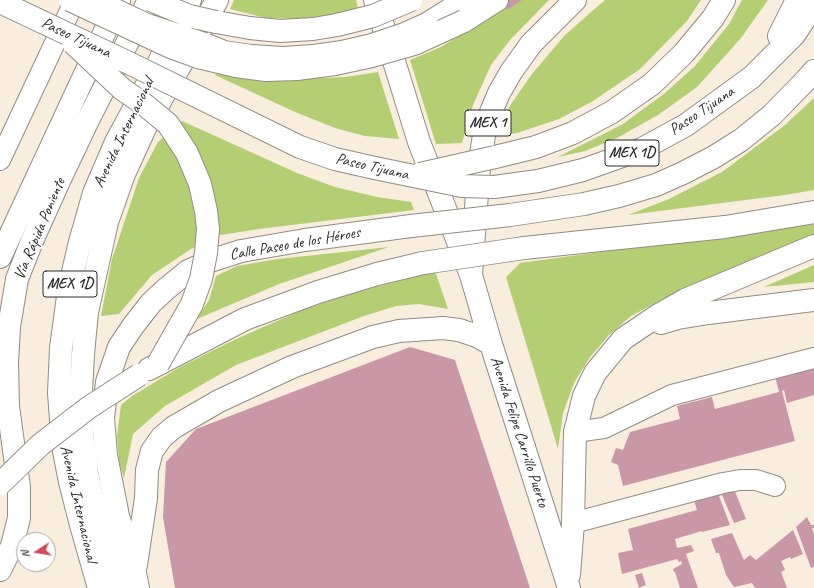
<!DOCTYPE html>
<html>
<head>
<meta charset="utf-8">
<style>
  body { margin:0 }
  #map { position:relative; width:814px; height:588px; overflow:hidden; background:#f9eddd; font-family:Caveat,sans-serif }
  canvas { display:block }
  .north { position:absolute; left:16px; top:532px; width:40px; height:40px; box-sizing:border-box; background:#fff; border:1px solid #aaa; border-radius:50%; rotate:258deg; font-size:11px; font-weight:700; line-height:16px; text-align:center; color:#2b2b2b }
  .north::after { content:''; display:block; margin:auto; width:14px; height:18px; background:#d1495b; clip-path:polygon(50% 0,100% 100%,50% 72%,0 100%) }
</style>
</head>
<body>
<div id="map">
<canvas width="814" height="588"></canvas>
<div class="north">N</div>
</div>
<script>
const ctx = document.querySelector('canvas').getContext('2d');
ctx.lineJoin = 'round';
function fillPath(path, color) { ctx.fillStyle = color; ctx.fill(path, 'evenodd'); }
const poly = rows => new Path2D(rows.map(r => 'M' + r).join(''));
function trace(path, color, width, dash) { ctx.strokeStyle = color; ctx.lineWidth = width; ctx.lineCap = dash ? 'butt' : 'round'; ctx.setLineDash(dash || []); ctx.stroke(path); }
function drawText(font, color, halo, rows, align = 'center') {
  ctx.font = font + ' Caveat,sans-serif'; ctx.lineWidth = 4; ctx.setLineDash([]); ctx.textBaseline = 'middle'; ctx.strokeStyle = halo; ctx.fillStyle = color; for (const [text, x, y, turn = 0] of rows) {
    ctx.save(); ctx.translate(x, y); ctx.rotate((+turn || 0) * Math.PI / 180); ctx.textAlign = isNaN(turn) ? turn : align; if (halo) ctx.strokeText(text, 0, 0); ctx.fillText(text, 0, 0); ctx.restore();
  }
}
const green = poly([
  [234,0,356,0,358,9,330,15,300,19,266,18,230,9],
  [513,0,549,0,510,40,491,65,473,105,462,143,436,144,410,60,439,48,464,33],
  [605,0,701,0,687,21,640,69,593,101,559,119,517,133,499,136,509,107,532,74,565,35],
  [742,0,768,0,741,38,697,87,658,115,617,138,585,151,558,157,623,124,665,93,695,66,729,24],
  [218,71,276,80,346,77,378,72,399,139,365,136,335,128,295,112,215,75],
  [814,98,814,190,785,195,628,215,669,199,722,172,785,125],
  [182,121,297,173,335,187,377,197,411,202,414,210,259,229,220,235,191,249,152,275,119,314,101,316,112,259,139,178,158,142],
  [814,223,814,235,665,298,631,316,609,335,590,357,574,383,563,413,558,449,506,277,520,263],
  [389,247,279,284,197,319,209,300,216,276,237,266,278,259],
  [814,265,814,282,764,287],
  [435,271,448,309,419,304,396,306,364,316,236,365,165,406,133,434,124,478,119,461,117,436,121,405,132,396,180,367,234,340,302,310,346,295]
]);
const building = poly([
  [501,0,522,0,507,10],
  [410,347,455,360,530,588,175,588,163,517,166,462,196,429],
  [814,365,814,395,787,403,784,390,782,391,795,441,623,486,618,465,611,462,616,448,623,450,630,432,680,419,677,406,712,397,715,409,779,392,775,376],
  [732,484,746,519,734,523,722,495,719,496,730,525,702,532,702,531,675,539,677,548,691,545,694,551,686,554,698,588,680,588,675,572,674,572,673,569,682,564,681,561,679,562,677,559,622,574,618,553,633,550,628,529,697,510,694,500],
  [807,517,811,525,814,525,814,528,812,528,814,535,814,567,811,568,796,527],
  [793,530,803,554,791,559,790,557,781,561,785,570,781,572,787,588,755,588,752,583,734,587,726,575,719,553,716,553,711,539,732,533,744,560,750,555,756,560],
  [642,573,646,585,639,588,635,575]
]);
const minor = poly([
  [0,160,75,0],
  [575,432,604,428,672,395,814,358],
  [573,523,723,483,740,480,756,480,775,486]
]);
const major = poly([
  [464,21,497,0],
  [198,57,236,66,266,70,297,69,335,64],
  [510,215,584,204,619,196,656,185,683,173,714,157,741,140,772,115,807,79,814,71],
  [661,323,678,318,708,313,814,300],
  [136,565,146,498,147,470,152,451,162,437,174,427,219,401,292,367,373,337,399,331,443,328,459,330,477,336,491,344],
  [569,575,573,523,575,432,584,396,595,373,623,339,657,316,685,300,814,246],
  [138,588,135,573,118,516,106,455,103,418,107,382,119,347,133,326,151,303,166,289,188,271,213,260,241,251,305,240,411,226],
  [569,588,491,344,471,275,479,167,484,135,491,112,499,93,511,72,531,44,575,0]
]);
const highway = poly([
  [375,0,419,142,471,275],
  [216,22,250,28,280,31,313,29,337,25],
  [427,24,465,0],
  [779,36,797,0],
  [204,44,224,52,251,56,283,58,314,56,342,52],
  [495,157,536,147,573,133,612,112,652,84,684,53,713,18,724,0],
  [494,187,538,181,583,170,642,149,686,125,752,77,794,35,814,5],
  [524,248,725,227,814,212],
  [0,257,119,1],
  [149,369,245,319,318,292,377,274,423,263],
  [0,570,12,546,19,518,19,487,8,406,7,363,9,327,17,279,32,241,59,181,88,120,149,0],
  [99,588,81,525,70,482,63,446,59,393,61,348,69,289,80,242,94,193,116,142,156,68,190,0],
  [118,588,96,514,87,474,82,433,81,392,83,354,87,312,107,222,124,174,146,126,217,0]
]);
const majorBridge = poly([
  [70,0,173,48,198,57],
  [335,64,372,56,414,44,464,21],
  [411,226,510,215]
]);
const highwayBridge = poly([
  [94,0,147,25,204,44],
  [151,0,189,16,216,22],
  [0,2,129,63,300,147,335,159,370,167,462,186,494,187],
  [337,25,373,16,411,0],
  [73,43,122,89,145,105,168,124,187,153,200,184,206,211,208,229,206,253,201,279,192,304,158,364],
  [342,52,372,45,402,35,427,24],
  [420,174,495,157],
  [423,263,524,248],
  [0,484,40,445,88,408,139,375]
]);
const shields = [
  [488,123,46],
  [632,153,54],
  [70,284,54]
];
const shieldNames = [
  ["MEX 1",488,123],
  ["MEX 1D",632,153],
  ["MEX 1D",70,284]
];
const streetNames = [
  ["Paseo Tijuana",76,38,25],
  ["Paseo Tijuana",702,111,-34],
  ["Avenida Internacional",124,133,-64],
  ["Paseo Tijuana",372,167,13],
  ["Vía Rápida Poniente",40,229,-67],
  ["Calle Paseo de los Héroes",295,244,-10],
  ["Avenida Felipe Carrillo Puerto",519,432,72],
  ["Avenida Internacional",78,504,77]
];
fillPath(green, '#b3ce73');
fillPath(building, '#ca97a7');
trace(minor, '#928c84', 22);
trace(major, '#928c84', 24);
trace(highway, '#928c84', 24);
trace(minor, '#fff', 20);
trace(major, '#fff', 22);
trace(highway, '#fff', 22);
trace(majorBridge, '#928c84', 24, []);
trace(highwayBridge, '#928c84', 24, []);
trace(majorBridge, '#fff', 22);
trace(highwayBridge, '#fff', 22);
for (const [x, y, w] of shields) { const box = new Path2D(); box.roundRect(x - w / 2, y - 13, w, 26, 3); ctx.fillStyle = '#fff'; ctx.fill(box); trace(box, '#2b2b2b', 1); }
drawText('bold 15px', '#2b2b2b', null, shieldNames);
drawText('16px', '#2b2b2b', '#fff', streetNames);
</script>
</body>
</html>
